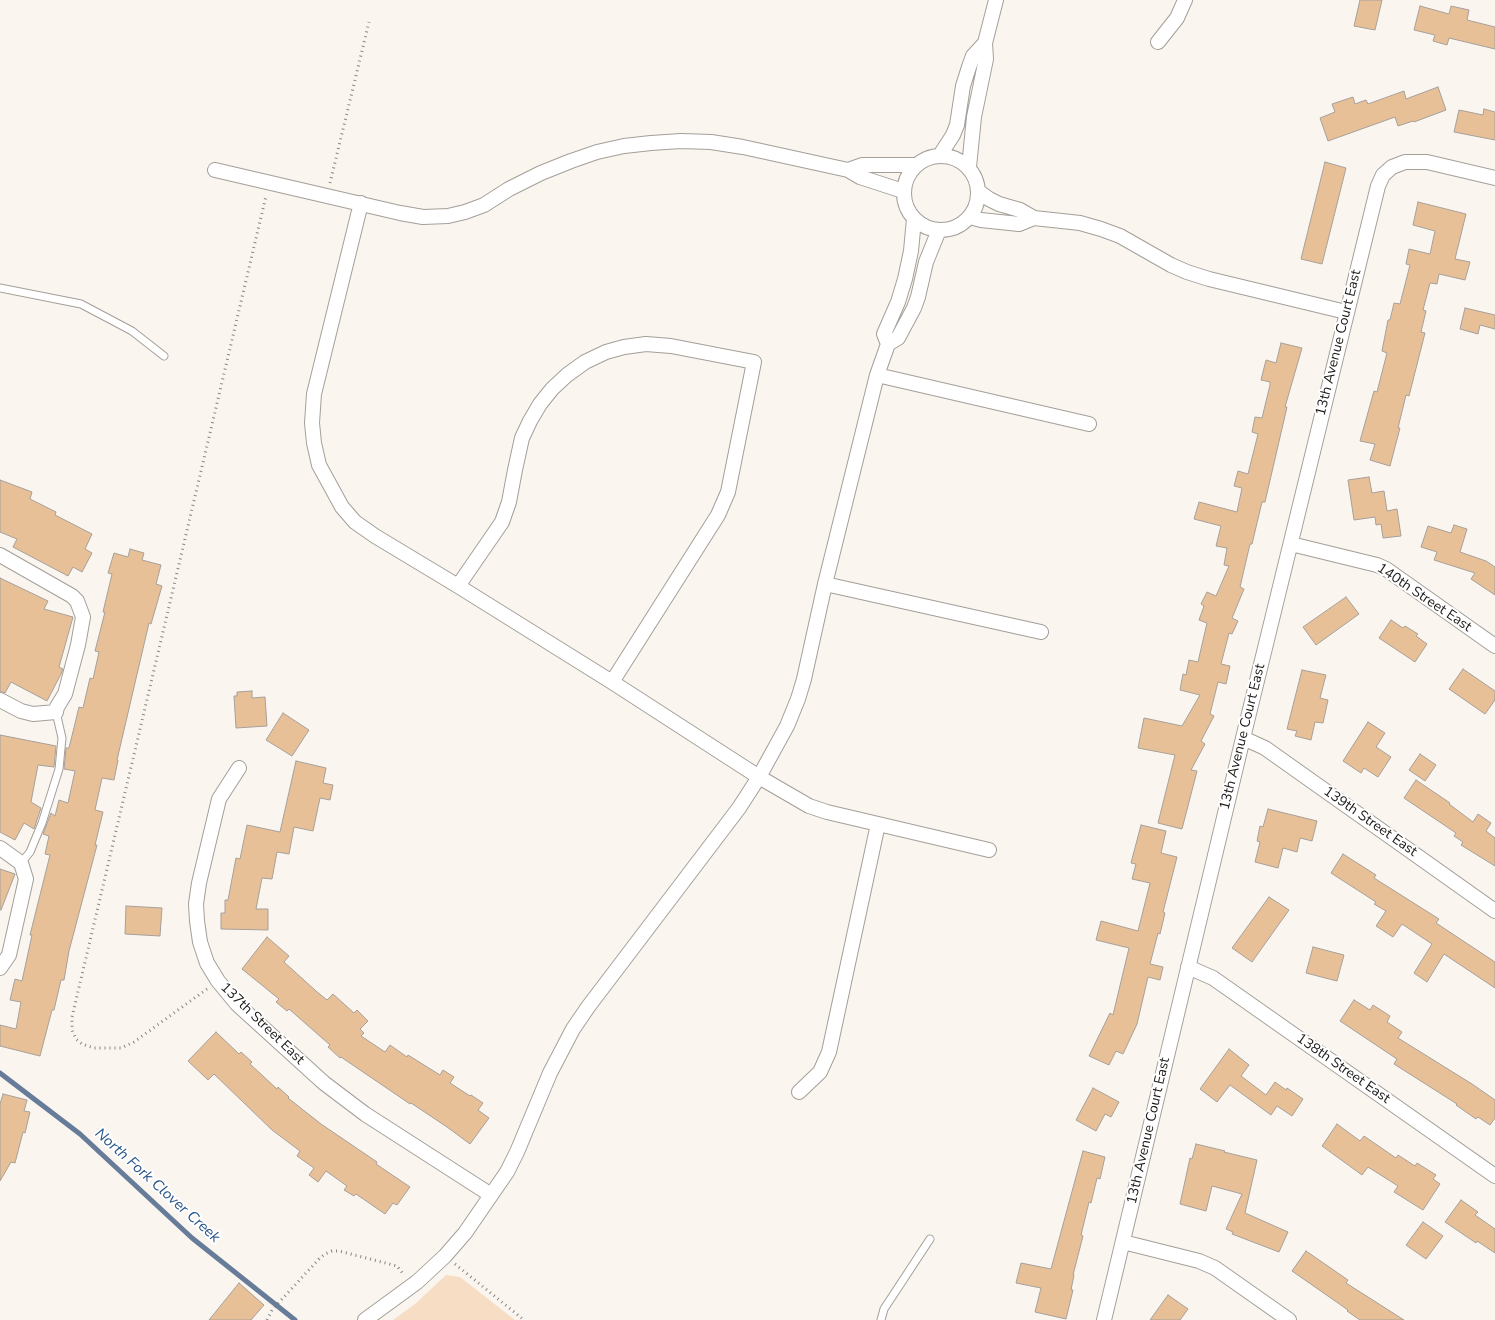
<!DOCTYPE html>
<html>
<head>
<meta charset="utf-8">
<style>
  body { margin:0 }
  canvas { display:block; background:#fbf5ef }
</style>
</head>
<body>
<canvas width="1495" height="1320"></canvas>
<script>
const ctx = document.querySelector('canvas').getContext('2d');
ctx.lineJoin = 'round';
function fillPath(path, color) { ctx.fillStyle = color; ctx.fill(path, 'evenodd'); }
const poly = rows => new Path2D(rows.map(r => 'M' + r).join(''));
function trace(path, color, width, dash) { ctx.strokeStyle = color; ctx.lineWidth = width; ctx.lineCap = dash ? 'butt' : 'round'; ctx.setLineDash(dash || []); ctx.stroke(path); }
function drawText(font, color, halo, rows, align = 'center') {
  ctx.font = font + ' "Nunito Sans",sans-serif'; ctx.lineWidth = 4; ctx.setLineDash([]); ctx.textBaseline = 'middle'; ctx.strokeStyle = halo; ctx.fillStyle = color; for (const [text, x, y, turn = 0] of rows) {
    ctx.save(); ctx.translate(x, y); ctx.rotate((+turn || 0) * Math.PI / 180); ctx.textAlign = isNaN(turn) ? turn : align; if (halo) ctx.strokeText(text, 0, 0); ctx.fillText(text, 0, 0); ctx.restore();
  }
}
const green = poly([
  [446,1275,460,1277,515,1320,393,1320,415,1304]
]);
const stream = poly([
  [0,1073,80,1134,192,1238,295,1320]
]);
const building = poly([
  [1360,0,1382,0,1375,30,1354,26,1360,0],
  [1420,6,1449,14,1451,6,1469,10,1467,20,1495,27,1495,49,1449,38,1447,45,1433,41,1435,35,1414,30,1420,6],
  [1438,87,1446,110,1414,122,1413,121,1398,126,1395,117,1328,141,1320,118,1335,112,1332,104,1353,97,1355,104,1366,100,1368,104,1404,91,1406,99,1438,87],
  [1484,109,1495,112,1495,140,1454,132,1459,110,1483,115,1484,109],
  [1325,162,1346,168,1322,264,1301,259,1325,162],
  [1418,202,1466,214,1455,259,1470,262,1465,280,1439,274,1437,284,1430,283,1423,310,1426,311,1421,332,1425,333,1409,396,1406,395,1398,428,1400,428,1390,466,1370,460,1375,444,1360,441,1374,391,1377,392,1387,353,1382,351,1388,320,1390,320,1394,303,1400,304,1410,265,1406,264,1409,249,1430,254,1435,231,1413,225,1418,202],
  [1465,308,1495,315,1495,329,1480,325,1478,334,1460,329,1465,308],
  [1281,343,1302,348,1285,407,1287,407,1265,502,1262,502,1252,544,1250,544,1240,587,1244,589,1232,618,1238,621,1232,634,1229,633,1221,664,1230,666,1226,684,1218,682,1210,714,1214,716,1201,741,1205,744,1191,770,1197,771,1182,829,1158,823,1175,755,1138,748,1144,718,1182,726,1200,695,1180,690,1183,674,1186,675,1189,660,1198,662,1207,623,1199,620,1204,606,1201,604,1207,592,1216,596,1229,566,1224,565,1227,548,1216,546,1221,526,1194,519,1199,502,1237,512,1242,488,1234,486,1238,471,1248,474,1258,434,1252,432,1255,417,1262,418,1270,385,1270,382,1261,380,1266,360,1276,363,1281,343],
  [1369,477,1372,493,1384,491,1387,511,1397,509,1401,536,1383,538,1381,524,1376,525,1375,517,1354,520,1348,480,1369,477],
  [0,480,32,492,30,499,56,512,55,515,92,534,85,549,92,553,82,572,73,567,68,576,13,547,17,539,0,532,0,480],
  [1454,525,1467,529,1460,552,1486,561,1495,567,1495,595,1471,579,1475,573,1434,560,1437,552,1421,547,1428,526,1451,533,1454,525],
  [130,549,144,553,142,560,161,565,156,584,162,586,151,624,149,623,117,760,118,760,114,780,102,778,95,810,103,812,95,845,97,845,69,951,64,980,61,980,54,1010,52,1010,40,1056,0,1046,0,1025,16,1029,21,1002,10,1000,15,979,22,981,32,935,30,935,50,855,45,854,49,836,43,834,51,813,55,816,59,800,68,803,75,771,64,769,66,748,69,748,79,707,83,708,90,678,93,679,99,652,95,651,105,612,103,612,112,574,108,573,114,553,128,557,130,549],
  [0,578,48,601,44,609,73,617,59,667,63,669,61,674,47,701,11,682,5,693,0,691,0,578],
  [1346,597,1359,614,1316,645,1303,627,1346,597],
  [1391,620,1403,628,1405,626,1418,634,1416,636,1427,644,1415,662,1379,638,1391,620],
  [1463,669,1495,691,1495,700,1485,714,1449,689,1463,669],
  [1302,670,1326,675,1320,698,1328,700,1323,723,1315,722,1311,740,1295,736,1297,731,1287,729,1302,670],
  [252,691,252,698,265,697,267,726,236,728,234,696,237,696,237,692,252,691],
  [283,713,309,730,292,756,266,740,283,713],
  [1368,722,1385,733,1376,747,1391,757,1378,777,1364,768,1361,773,1343,761,1368,722],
  [0,735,56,746,54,767,38,765,31,802,41,808,34,829,24,823,15,840,0,832,0,735],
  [1420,754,1436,765,1425,781,1409,770,1420,754],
  [296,761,326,768,323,783,333,785,330,800,320,798,313,831,294,827,289,854,277,852,272,879,262,878,256,909,268,909,268,930,221,929,221,913,225,913,225,900,228,900,236,858,240,859,247,825,280,832,296,761],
  [1416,780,1450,803,1449,804,1473,822,1478,814,1491,823,1486,831,1495,838,1495,866,1461,845,1463,842,1454,836,1456,833,1404,798,1416,780],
  [1268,809,1317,821,1312,841,1300,838,1297,852,1283,848,1278,868,1255,862,1260,842,1257,841,1260,826,1263,827,1268,809],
  [1141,825,1166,831,1161,853,1177,857,1163,912,1165,913,1160,934,1158,933,1150,964,1163,967,1160,980,1148,977,1137,1024,1123,1054,1116,1051,1109,1065,1089,1056,1110,1013,1113,1015,1129,948,1096,940,1101,921,1138,931,1150,883,1132,879,1136,864,1131,863,1141,825],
  [1343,854,1376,875,1374,878,1439,919,1436,923,1495,962,1495,988,1444,954,1427,982,1414,973,1432,944,1402,924,1393,937,1376,926,1386,911,1374,904,1376,902,1331,873,1343,854],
  [0,869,15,874,1,910,0,910,0,869],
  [1269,897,1289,910,1252,962,1232,948,1269,897],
  [126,906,162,908,160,936,125,934,126,906],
  [267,937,289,956,284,962,316,991,327,1000,333,994,354,1013,357,1010,368,1021,360,1029,364,1033,361,1036,385,1052,390,1045,407,1057,408,1055,440,1075,443,1070,454,1077,450,1083,470,1096,471,1095,483,1103,478,1110,489,1118,470,1144,447,1127,411,1103,410,1104,341,1057,340,1058,328,1047,330,1045,289,1009,287,1011,276,1002,279,999,242,969,267,937],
  [1313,947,1344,955,1337,981,1306,973,1313,947],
  [1354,1000,1370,1010,1373,1005,1390,1016,1387,1022,1402,1032,1398,1038,1472,1084,1495,1100,1495,1118,1490,1125,1478,1117,1476,1119,1456,1105,1457,1104,1394,1064,1397,1059,1340,1021,1354,1000],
  [216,1032,239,1054,241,1052,252,1062,250,1064,277,1089,278,1087,289,1097,288,1098,321,1124,377,1162,376,1164,410,1187,397,1205,393,1203,385,1214,356,1194,354,1196,344,1190,347,1186,326,1171,318,1182,309,1175,314,1168,297,1156,300,1151,272,1130,214,1074,208,1080,188,1061,216,1032],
  [1229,1049,1249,1065,1241,1076,1266,1095,1275,1082,1286,1090,1287,1088,1303,1099,1292,1116,1277,1106,1271,1115,1230,1085,1217,1102,1200,1089,1229,1049],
  [1093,1088,1119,1102,1111,1117,1105,1114,1096,1131,1076,1120,1093,1088],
  [3,1094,27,1100,24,1111,30,1112,25,1133,23,1132,15,1163,11,1162,0,1181,0,1104,3,1094],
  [1337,1124,1360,1141,1364,1136,1396,1158,1398,1155,1415,1166,1417,1163,1436,1175,1433,1179,1440,1184,1423,1210,1394,1192,1398,1186,1368,1167,1362,1175,1322,1146,1337,1124],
  [1196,1144,1225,1151,1224,1152,1257,1160,1245,1213,1288,1232,1279,1252,1232,1234,1233,1232,1226,1229,1242,1194,1212,1186,1206,1211,1180,1204,1190,1158,1192,1159,1196,1144],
  [1083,1151,1105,1157,1100,1179,1097,1178,1091,1203,1089,1202,1081,1235,1083,1236,1073,1275,1074,1275,1071,1290,1073,1290,1066,1319,1035,1312,1041,1288,1016,1283,1021,1263,1051,1269,1083,1151],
  [1461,1200,1478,1212,1475,1215,1495,1229,1495,1253,1477,1241,1476,1243,1445,1222,1461,1200],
  [1423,1222,1443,1236,1426,1259,1406,1245,1423,1222],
  [1306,1251,1348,1280,1346,1283,1404,1320,1360,1320,1347,1311,1348,1310,1292,1271,1306,1251],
  [239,1283,264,1305,251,1320,209,1320,239,1283],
  [1168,1295,1188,1309,1180,1320,1150,1320,1168,1295]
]);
const path = poly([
  [330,183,369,22],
  [207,989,134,1042,121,1048,94,1048,82,1044,76,1039,72,1030,72,1017,266,196],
  [455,1264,524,1320],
  [267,1320,272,1310,319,1259,325,1254,332,1251,339,1251,397,1266,404,1275]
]);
const lane = poly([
  [0,288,81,304,132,331,164,356],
  [21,863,30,852,42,823,59,769,62,738,56,712],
  [881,1320,884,1309,930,1239]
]);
const street = poly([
  [1158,42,1177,18,1185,0],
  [985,43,996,0],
  [940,155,953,135,957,125,963,86,969,67,973,56,985,43,986,59,974,117,969,167],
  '904 193a37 37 0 1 1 74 0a37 37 0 1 1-74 0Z',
  [215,170,400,213,423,217,448,216,465,212,484,205,509,189,541,173,571,161,597,152,624,146,651,143,681,141,711,142,743,147,848,170],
  [903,191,860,177,848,170,862,165,916,165],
  [361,203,314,394,312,423,314,443,319,465,342,507,355,522,375,536,458,586,612,682,759,777,809,806,827,812,989,850],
  [970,217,981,220,1019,224,1034,218,1020,210,999,204,989,199,978,191],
  [1034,218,1080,223,1101,229,1120,236,1171,265,1187,272,1209,279,1346,312],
  [914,219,911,251,905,279,898,302,884,334,888,344,898,338,914,308,918,297,926,262,939,230],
  [877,375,1089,424],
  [1291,544,1377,565,1386,569,1495,646],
  [0,555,72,596,77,601,83,617,78,645,65,694,57,707,56,712,33,714,21,711,0,700],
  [825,584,1041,632],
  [458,586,502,522,509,502,515,470,522,438,530,421,540,404,552,389,567,375,585,362,606,352,624,347,646,344,671,346,754,362,728,492,718,515,612,682],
  [1243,738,1265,748,1495,911],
  [239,768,219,799,199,883,196,904,197,921,200,942,207,963,218,981,237,1004,324,1083,365,1114,491,1195],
  [0,848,21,863,26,879,9,955,0,968],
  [1188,967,1213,978,1495,1176],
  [799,1092,820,1072,829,1052,878,824],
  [1123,1242,1199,1261,1215,1268,1289,1320],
  [365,1320,417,1282,445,1256,465,1233,507,1172,517,1152,550,1073,573,1029,588,1007,739,808,759,777,787,726,798,699,804,679,825,584,877,375,888,344],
  [1104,1320,1243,738,1378,186,1383,175,1392,167,1405,162,1427,162,1495,178]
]);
const streetNames = [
  ["13th Avenue Court East",1339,343,-76],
  ["140th Street East",1424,598,34],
  ["13th Avenue Court East",1243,737,-76],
  ["139th Street East",1370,822,35],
  ["137th Street East",262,1024,44],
  ["138th Street East",1343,1069,35],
  ["13th Avenue Court East",1149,1131,-77]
];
const waterNames = [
  ["North Fork Clover Creek",157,1186,42]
];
fillPath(green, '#f6ddc4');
trace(stream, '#667c99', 5);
fillPath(building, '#e8c097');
trace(building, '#a6a09b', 1);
trace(lane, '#a49f99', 9);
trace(street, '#a49f99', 16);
trace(path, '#888480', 3, [1, 4]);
trace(lane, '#fff', 7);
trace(street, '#fff', 14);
drawText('14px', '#1b1917', '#fff', streetNames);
drawText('italic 15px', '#275489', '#fff', waterNames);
</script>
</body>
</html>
